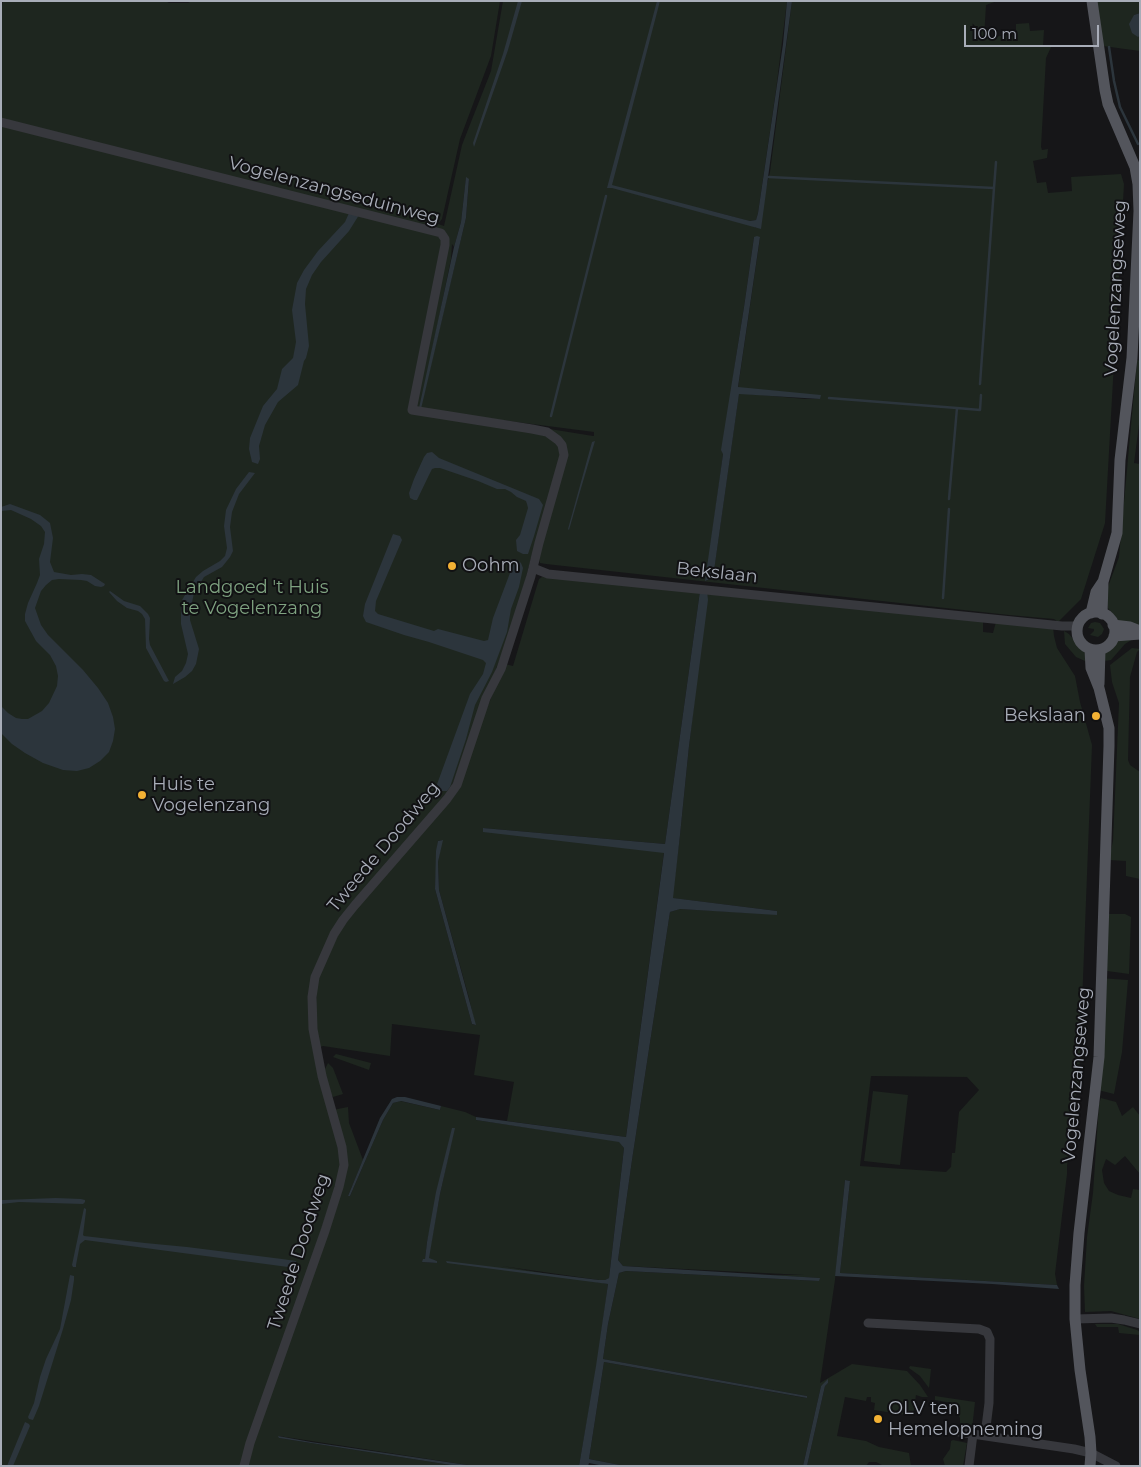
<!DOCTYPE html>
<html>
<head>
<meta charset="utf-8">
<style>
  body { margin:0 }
  #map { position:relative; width:1141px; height:1467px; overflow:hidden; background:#161618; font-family:Montserrat,sans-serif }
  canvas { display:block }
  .frame { position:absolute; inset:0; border:2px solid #a8adb8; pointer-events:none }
  .scale { position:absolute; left:964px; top:25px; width:135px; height:22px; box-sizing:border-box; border:2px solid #a8adb8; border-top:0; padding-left:6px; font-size:15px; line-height:18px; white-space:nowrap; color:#a8adb8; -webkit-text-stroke:4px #111113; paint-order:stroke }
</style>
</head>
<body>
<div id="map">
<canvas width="1141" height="1467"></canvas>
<div class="frame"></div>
<div class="scale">100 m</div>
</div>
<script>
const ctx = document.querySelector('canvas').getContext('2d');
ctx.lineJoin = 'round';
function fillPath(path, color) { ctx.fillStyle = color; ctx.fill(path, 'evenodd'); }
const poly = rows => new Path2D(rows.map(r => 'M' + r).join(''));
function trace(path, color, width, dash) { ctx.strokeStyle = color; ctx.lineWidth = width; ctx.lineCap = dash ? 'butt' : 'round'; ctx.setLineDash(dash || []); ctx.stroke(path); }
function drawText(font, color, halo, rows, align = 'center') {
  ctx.font = font + ' Montserrat,sans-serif'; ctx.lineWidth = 4; ctx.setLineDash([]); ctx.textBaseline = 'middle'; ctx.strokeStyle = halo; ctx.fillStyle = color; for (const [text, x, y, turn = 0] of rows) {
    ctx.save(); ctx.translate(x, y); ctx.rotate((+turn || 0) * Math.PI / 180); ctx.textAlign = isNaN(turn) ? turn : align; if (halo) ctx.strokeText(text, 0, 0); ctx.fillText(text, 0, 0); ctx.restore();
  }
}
const green = poly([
  [3,1,166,1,169,3,188,3,192,1,500,1,491,56,460,139,442,219,438,224,444,226,462,145,491,71,503,1,787,1,776,90,758,213,756,220,749,221,719,213,632,193,754,226,756,228,770,172,792,1,997,1,986,5,984,38,1016,34,1016,24,1029,23,1030,31,1044,30,1043,46,1051,47,1046,58,1041,147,1042,150,1048,149,1047,158,1033,161,1037,183,1046,182,1048,193,1072,191,1071,177,1121,174,1124,184,1105,523,1081,599,1058,622,1054,619,1009,615,546,564,540,563,539,559,531,558,525,582,506,643,451,788,342,919,310,997,340,1148,341,1171,241,1466,1,1466,1,10],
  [466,178,469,180,466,218,420,410,451,259,452,244,454,247,461,222],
  [754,237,760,238,738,388,820,396,820,399,805,399,739,393,713,577,706,581,736,357,744,307],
  [470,416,594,432,594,436,593,436],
  [1097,1,1140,1,1140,13,1134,15,1138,37,1140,36,1140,51,1103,46],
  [1137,360,1140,361,1140,417,1134,463,1140,464,1140,626,1123,623,1118,620,1108,608,1106,592,1119,557],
  [542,577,700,591,665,844,483,828,483,831,664,852,626,1137,507,1121,514,1082,474,1075,480,1035,392,1024,390,1056,323,1046,318,1048,315,1029,317,977,345,921,449,800,505,664,513,666,539,579],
  [442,840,438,862,439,890,469,998,475,1025,472,1024,435,889,438,841],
  [707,591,983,621,983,632,993,633,996,622,1053,627,1054,636,1057,648,1075,676,1080,702,1092,745,1079,1082,1075,1098,1067,1166,1067,1174,1055,1274,1057,1285,840,1273,850,1181,845,1180,835,1280,820,1383,852,1364,907,1371,920,1385,928,1397,922,1397,916,1395,913,1416,874,1410,875,1403,871,1402,871,1397,867,1397,866,1401,845,1397,837,1436,866,1441,879,1447,909,1453,911,1466,884,1466,876,1462,869,1462,866,1466,807,1466,825,1386,828,1383,821,1386,803,1466,625,1466,589,1459,604,1362,806,1398,807,1396,603,1359,608,1324,619,1273,626,1271,819,1281,819,1278,767,1275,804,1275,623,1266,618,1260,632,1160,670,912,679,909,777,914,777,911,672,898,680,835,689,746],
  [871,1076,967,1077,979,1090,959,1112,955,1153,952,1153,951,1167,946,1172,860,1166],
  [1095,622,1100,623,1104,629,1102,634,1098,637,1090,635,1094,631,1094,629,1088,628,1091,623],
  [1064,631,1069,634,1085,653,1085,661,1076,657,1065,644],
  [1133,639,1125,644,1111,660,1104,661,1104,656,1108,650,1117,642,1121,640],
  [1132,648,1140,649,1137,652,1130,677,1128,760,1130,765,1140,772,1140,879,1126,876,1126,861,1109,860,1113,841,1119,703,1112,682,1110,665],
  [1102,914,1125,914,1131,917,1129,974,1100,970],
  [1100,978,1128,980,1122,1052,1114,1094,1094,1089],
  [336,1054,371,1063,369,1070,333,1057],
  [328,1063,333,1068,343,1094,333,1097,328,1090,323,1073],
  [873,1091,908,1095,900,1165,864,1161],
  [1101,1098,1116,1102,1122,1116,1133,1107,1140,1116,1140,1174,1125,1156,1115,1165,1106,1159,1102,1170,1104,1183,1109,1191,1118,1195,1131,1198,1133,1189,1140,1190,1140,1319,1111,1311,1085,1312,1084,1286,1087,1237,1093,1193,1099,1104],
  [400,1101,440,1110,441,1106,465,1112,476,1117,476,1120,619,1141,624,1148,609,1278,605,1280,599,1280,502,1266,608,1284,598,1359,579,1466,474,1466,279,1436,279,1438,457,1466,247,1466,248,1459,345,1173,333,1110,348,1107,349,1123,363,1160,348,1196,350,1196,383,1120,393,1103],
  [454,1129,440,1194,428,1259,437,1261,437,1263,422,1262,425,1260,427,1242],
  [1095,1324,1118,1324,1137,1330,1140,1332,1140,1335,1119,1333,1118,1327,1097,1327],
  [910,1366,931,1369,929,1388,920,1376,909,1368],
  [935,1396,975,1402,972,1429,960,1427,960,1418,952,1403,935,1400],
  [953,1440,967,1443,963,1466,945,1466,943,1459,950,1449,951,1441]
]);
const water = poly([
  [518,1,522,1,508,50,474,147,473,143,503,54],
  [657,1,660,1,612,185,750,221,756,220,758,213,783,44,787,1,792,1,761,229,612,188,607,188],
  [1140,13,1140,36,1138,37,1132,33,1129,24,1134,15],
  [466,177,469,179,466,218,421,409,419,408,454,247,461,222],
  [349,213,359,215,349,231,321,262,312,275,306,289,305,304,309,346,306,358,304,361,298,385,278,402,265,425,259,446,260,459,258,464,252,462,249,449,250,438,263,406,277,389,282,369,293,358,296,342,292,310,297,283,304,270,318,251,345,222],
  [757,236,760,237,738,387,821,395,820,399,739,394,713,578,705,581,723,454,721,450,744,307,754,237],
  [595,441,579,495,569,530,568,529,592,442],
  [432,452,439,458,539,499,543,505,534,536,528,554,523,554,517,551,516,540,520,535,528,508,527,504,526,501,517,497,511,492,505,489,497,489,478,481,440,468,435,468,432,469,429,475,417,500,414,500,410,498,409,493,414,479,424,457,427,453],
  [249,472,255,473,239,494,232,512,230,527,233,551,230,557,222,567,204,577,194,593,190,612,190,620,199,649,196,664,192,671,185,677,173,684,175,677,182,671,186,663,188,654,181,624,181,612,182,600,196,577,203,571,220,561,225,556,227,548,224,526,226,510,236,489],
  [10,504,40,515,50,523,53,538,50,562,54,572,71,575,82,574,91,575,105,584,104,586,101,587,95,586,87,581,81,580,59,579,52,580,46,585,41,591,35,608,41,625,48,635,83,670,98,688,108,703,113,717,115,729,113,741,109,752,100,761,89,768,77,771,63,770,43,763,25,753,12,744,1,733,1,706,8,713,16,718,22,719,28,719,42,711,49,703,57,686,58,676,56,666,50,655,36,641,25,621,25,614,28,603,37,583,40,575,39,559,44,544,45,532,41,526,31,519,11,510,1,511,1,507],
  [393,534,400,536,402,540,376,601,375,611,378,614,434,631,438,629,484,641,488,640,493,618,513,565,516,559,521,563,523,568,519,587,511,609,507,632,492,672,475,705,466,739,450,787,447,791,442,791,436,787,470,694,483,674,486,663,483,660,429,642,404,635,366,622,363,616,365,604],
  [110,591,124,601,140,606,148,614,150,618,149,639,150,645,169,681,166,682,164,681,146,648,145,619,142,614,138,611,127,608,117,601,109,592],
  [700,591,707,591,708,600,689,746,680,835,673,898,777,911,777,915,680,909,670,912,632,1160,618,1260,623,1266,820,1278,819,1281,626,1271,619,1273,608,1324,603,1359,807,1396,807,1398,604,1362,589,1459,625,1466,604,1466,589,1463,588,1466,579,1466,596,1366,608,1284,447,1263,446,1261,599,1280,605,1280,609,1278,624,1148,619,1142,476,1120,476,1117,626,1137,664,853,483,832,483,828,665,844],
  [443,840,438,862,439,890,476,1025,472,1024,435,889,436,851,438,841],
  [397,1097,405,1097,441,1106,440,1110,401,1101,393,1103,383,1120,350,1196,348,1196,380,1118,392,1099],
  [452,1128,455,1128,440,1194,429,1258,437,1261,437,1263,422,1262,423,1259,425,1259,427,1242,436,1192],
  [845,1180,850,1181,840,1273,1057,1285,1059,1289,992,1284,835,1276],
  [56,1198,81,1199,85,1200,85,1202,83,1204,19,1202,1,1204,1,1200,4,1200],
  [84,1208,86,1209,86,1211,83,1235,84,1236,145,1243,187,1247,282,1259,296,1261,297,1265,296,1267,288,1267,85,1240,80,1244,76,1265,76,1267,73,1267,72,1265],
  [70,1275,74,1276,74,1280,71,1300,63,1329,39,1406,33,1420,29,1419,28,1417,34,1403,40,1377,46,1359,60,1329],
  [828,1379,828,1383,825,1386,807,1466,803,1466,821,1386],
  [25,1422,29,1424,30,1426,13,1466,7,1466],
  [278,1436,311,1442,474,1466,457,1466,279,1438]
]);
const stream = poly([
  [1109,47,1114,81,1120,107,1138,144],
  [769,177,994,188,980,384],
  [994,188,996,162],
  [829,398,957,408],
  [551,416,606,196],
  [949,499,957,408,980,410,981,395],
  [943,598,949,509]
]);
const minor = poly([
  [1,122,441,233,445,239,445,245,412,410,532,429,547,432,558,440,562,445,564,455,539,543,531,576,501,669,486,698,457,785,447,799,355,905,343,920,334,934,315,977,312,997,313,1029,322,1076,342,1147,344,1165,339,1187,325,1231,250,1443,244,1466],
  [533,568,548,574,1062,626,1078,626],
  [1075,1319,1111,1318,1124,1320,1140,1324],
  [868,1323,979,1329,987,1332,990,1339,989,1403,985,1435],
  [959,1432,1074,1449,1091,1453,1116,1466],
  [969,1466,973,1434]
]);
const major = poly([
  [1092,1,1105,90,1108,104,1135,167,1138,184,1139,211,1132,358,1120,460,1117,533,1103,582,1102,614],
  '1077 631a19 19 0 1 1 38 0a19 19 0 1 1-38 0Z',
  [1091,613,1096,592,1102,583],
  [1113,625,1130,627,1140,631],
  [1114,636,1140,634],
  [1090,649,1091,668,1099,688,1109,728,1109,746,1099,1057,1079,1233,1075,1285,1075,1319,1080,1370,1090,1437,1091,1453,1090,1466],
  [1099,684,1100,650]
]);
const markers = [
  [452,566,5,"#f2b134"],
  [1096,716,5,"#f2b134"],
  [142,795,5,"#f2b134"],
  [878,1419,5,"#f2b134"]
];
const streetNames = [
  ["Vogelenzangseduinweg",334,191,15],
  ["Vogelenzangseweg",1116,288,-87],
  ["Bekslaan",717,573,6],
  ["Tweede Doodweg",384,847,-50],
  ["Vogelenzangseweg",1077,1075,-85],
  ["Tweede Doodweg",299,1252,-72]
];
const poiNames = [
  ["Oohm",462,566],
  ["Bekslaan",1086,716,"right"],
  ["Huis te",152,785],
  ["Vogelenzang",152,806],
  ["OLV ten",888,1409],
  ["Hemelopneming",888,1430]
];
const parkNames = [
  ["Landgoed 't Huis",252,588],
  ["te Vogelenzang",252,609]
];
fillPath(green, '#1e261f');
fillPath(water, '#2c353c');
trace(stream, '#2c353c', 2.5);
trace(minor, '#37383d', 9);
trace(major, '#53555c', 11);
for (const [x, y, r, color] of markers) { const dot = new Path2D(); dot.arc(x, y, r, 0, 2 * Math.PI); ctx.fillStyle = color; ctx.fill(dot); trace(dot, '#111113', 2); }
drawText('18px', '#a8adb8', '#111113', streetNames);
drawText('18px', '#a8adb8', '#111113', poiNames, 'left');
drawText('18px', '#7fa381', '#111113', parkNames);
</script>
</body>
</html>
